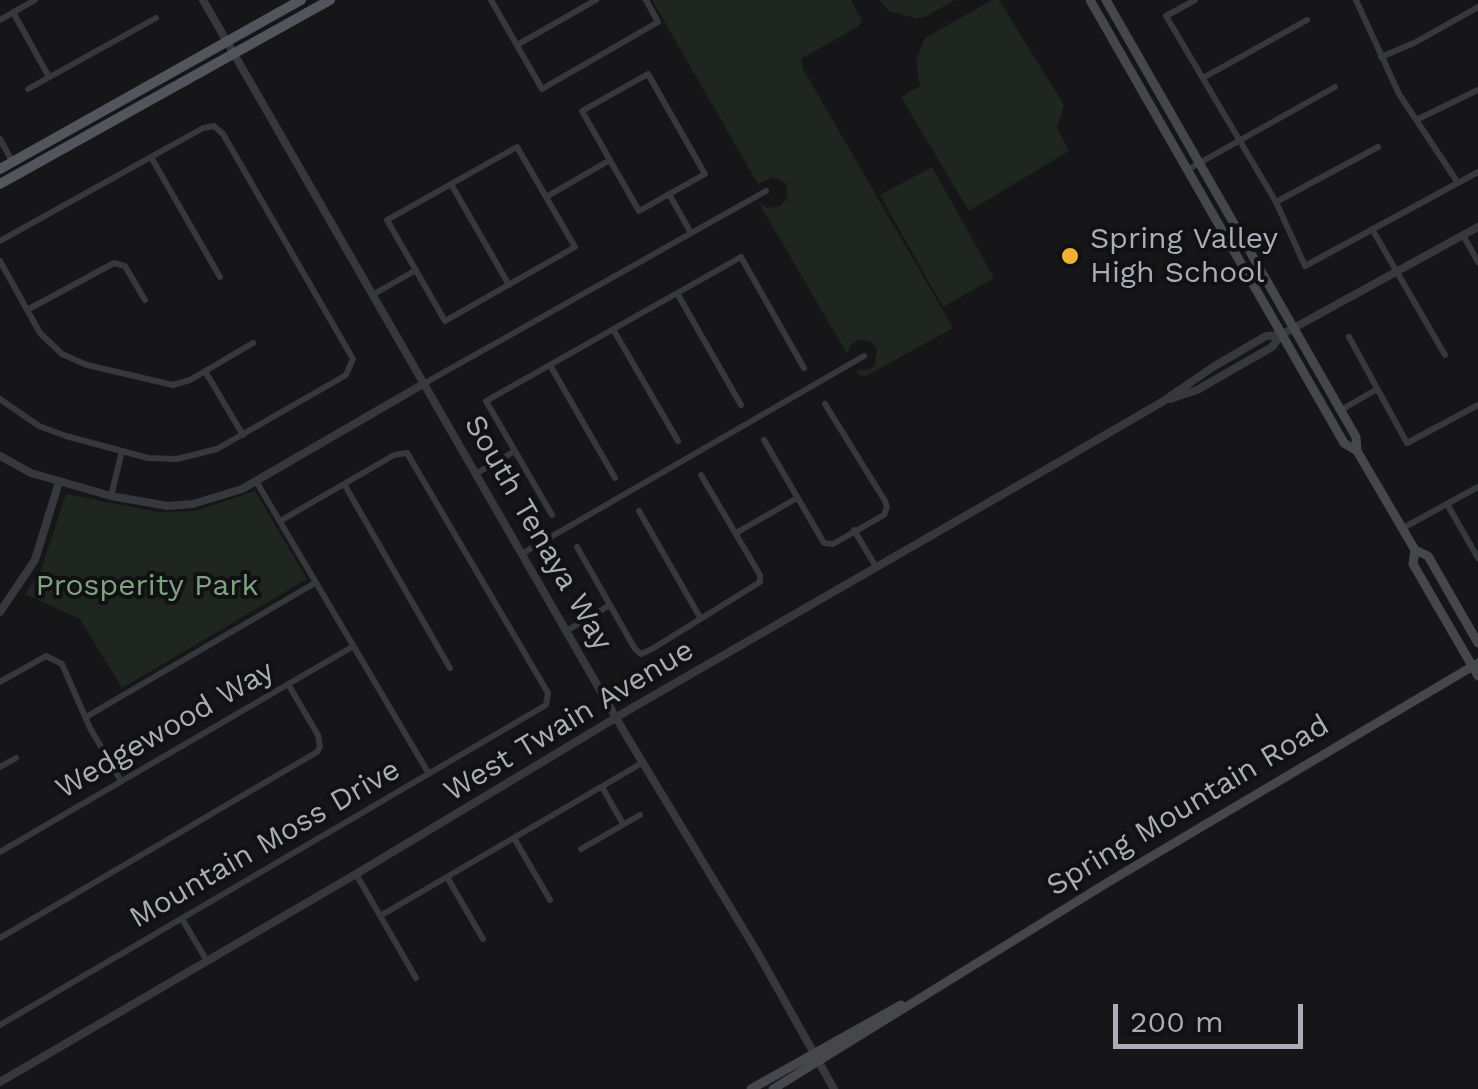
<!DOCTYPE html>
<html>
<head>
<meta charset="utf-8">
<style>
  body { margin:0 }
  #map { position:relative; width:1478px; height:1089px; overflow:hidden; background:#161618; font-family:"Work Sans",sans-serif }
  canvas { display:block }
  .scale { position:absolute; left:1113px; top:1004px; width:190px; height:45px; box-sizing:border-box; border:5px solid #a8adb8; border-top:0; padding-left:12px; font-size:30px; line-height:35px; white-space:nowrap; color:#a8adb8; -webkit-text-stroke:8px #111113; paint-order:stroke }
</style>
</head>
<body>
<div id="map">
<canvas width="1478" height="1089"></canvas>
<div class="scale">200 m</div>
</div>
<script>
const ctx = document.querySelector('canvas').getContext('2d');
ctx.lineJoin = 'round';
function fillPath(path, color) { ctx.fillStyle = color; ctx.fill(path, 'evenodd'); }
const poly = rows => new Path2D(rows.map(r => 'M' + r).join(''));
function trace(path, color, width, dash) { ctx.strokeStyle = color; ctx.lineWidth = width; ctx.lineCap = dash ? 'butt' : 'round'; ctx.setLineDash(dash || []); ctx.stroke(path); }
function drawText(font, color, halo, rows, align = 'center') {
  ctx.font = font + ' "Work Sans",sans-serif'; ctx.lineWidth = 8; ctx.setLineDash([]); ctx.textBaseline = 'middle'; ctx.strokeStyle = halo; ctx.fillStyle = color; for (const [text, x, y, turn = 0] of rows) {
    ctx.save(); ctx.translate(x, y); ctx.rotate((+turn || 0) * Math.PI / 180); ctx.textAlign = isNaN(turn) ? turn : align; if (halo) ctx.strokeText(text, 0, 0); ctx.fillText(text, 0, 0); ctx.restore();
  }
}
const green = poly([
  [652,0,851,0,862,21,859,26,801,59,803,69,953,328,866,376,859,375,856,370,871,369,875,365,877,349,870,341,859,340,851,345,847,354,759,203,768,208,781,206,788,196,785,183,773,177,758,184],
  [879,0,955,0,925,17,915,18,889,11],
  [992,0,999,0,1064,105,1057,128,1069,151,969,211,901,97,920,86,916,61,925,38],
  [932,167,994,278,943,307,880,195],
  [255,491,307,579,122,688,80,619,25,594,41,570,66,494,158,512,195,511]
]);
const minor = poly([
  [491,0,542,89,658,22,646,0],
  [1195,0,1166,16,1276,202,1305,266,1478,172],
  [1356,0,1399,94,1458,183],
  [13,12,49,77],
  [0,20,35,0],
  [517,45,596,0],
  [1381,57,1416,42,1478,7],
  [648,74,705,174,639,211,582,111,648,74],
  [1203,78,1307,20],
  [28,89,156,18],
  [1416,120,1478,90],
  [0,139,12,161],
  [517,147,575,247,445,321,387,220,517,147],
  [151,157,220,277],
  [1187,170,1335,87],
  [451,184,509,285],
  [669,194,691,233],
  [546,197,610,160],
  [1276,202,1378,147],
  [1372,229,1445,355],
  [1463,235,1478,262],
  [0,241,203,128,214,126,223,134,353,359,346,375,217,449,177,459,148,458,66,436,39,426,0,399],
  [0,261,40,333,62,354,87,365,173,385,190,380,253,343],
  [677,293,741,405],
  [374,294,416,270],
  [27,310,114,263,125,266,145,300],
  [613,329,678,441],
  [1349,337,1407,443,1478,405],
  [550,365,615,478],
  [205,371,243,435],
  [425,383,766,191],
  [1341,410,1377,389],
  [764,440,824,543,833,544,884,515,887,507,885,501,825,404],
  [477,473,515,451],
  [256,481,429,774],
  [344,484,450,668],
  [111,496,122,451],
  [1447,504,1478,558],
  [639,511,701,619],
  [552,515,486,401,741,257,804,368],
  [1403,528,1478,487],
  [854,530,876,567],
  [736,533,797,498],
  [577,547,635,649,641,654,652,649,760,582,760,575,701,475],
  [523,553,864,356],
  [568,630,610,605],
  [0,682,46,656,62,664,90,728,121,781],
  [86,717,315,583],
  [0,767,16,758],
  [602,787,623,824],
  [514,838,550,900],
  [581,849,640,815],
  [0,852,352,647],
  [356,874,416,978],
  [447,877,483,939],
  [380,916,642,763],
  [182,919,207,961],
  [0,938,317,752,320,747,318,735,288,684],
  [0,1025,546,705,548,693,407,453,394,455,280,521]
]);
const tertiary = poly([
  [203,0,626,735,756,950,834,1089],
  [1170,399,1197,390,1272,347,1281,335],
  [0,456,31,473,111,496,168,506,193,504,242,489,425,383],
  [0,612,35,560,59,482],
  [0,1082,356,874,632,708,1064,459,1162,402,1213,367,1266,336,1281,335,1478,227]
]);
const secondary = poly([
  [1090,0,1344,443,1357,451],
  [1106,0,1356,437,1357,451,1415,550,1413,564,1478,676],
  [1415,550,1428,556,1478,643],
  [751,1089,901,1005],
  [773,1089,1110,881,1478,663]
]);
const primary = poly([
  [0,169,301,0],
  [0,184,330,0]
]);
const markers = [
  [1070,256,10,"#f2b134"]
];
const poiNames = [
  ["Spring Valley",1090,239],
  ["High School",1090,273]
];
const streetNames = [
  ["South Tenaya Way",538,533,60],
  ["West Twain Avenue",569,721,-31],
  ["Wedgewood Way",165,730,-30],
  ["Spring Mountain Road",1188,806,-31],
  ["Mountain Moss Drive",265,844,-30]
];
const parkNames = [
  ["Prosperity Park",147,586]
];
fillPath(green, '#1e261f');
trace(minor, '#37383d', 6);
trace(tertiary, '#37383d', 8);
trace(secondary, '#45474d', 9);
trace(primary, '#53555c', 10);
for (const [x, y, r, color] of markers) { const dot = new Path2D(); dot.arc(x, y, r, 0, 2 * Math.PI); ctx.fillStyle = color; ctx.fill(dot); trace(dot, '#111113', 4); }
drawText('30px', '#a8adb8', '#111113', poiNames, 'left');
drawText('30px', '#a8adb8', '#111113', streetNames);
drawText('30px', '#7fa381', '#111113', parkNames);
</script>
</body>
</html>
